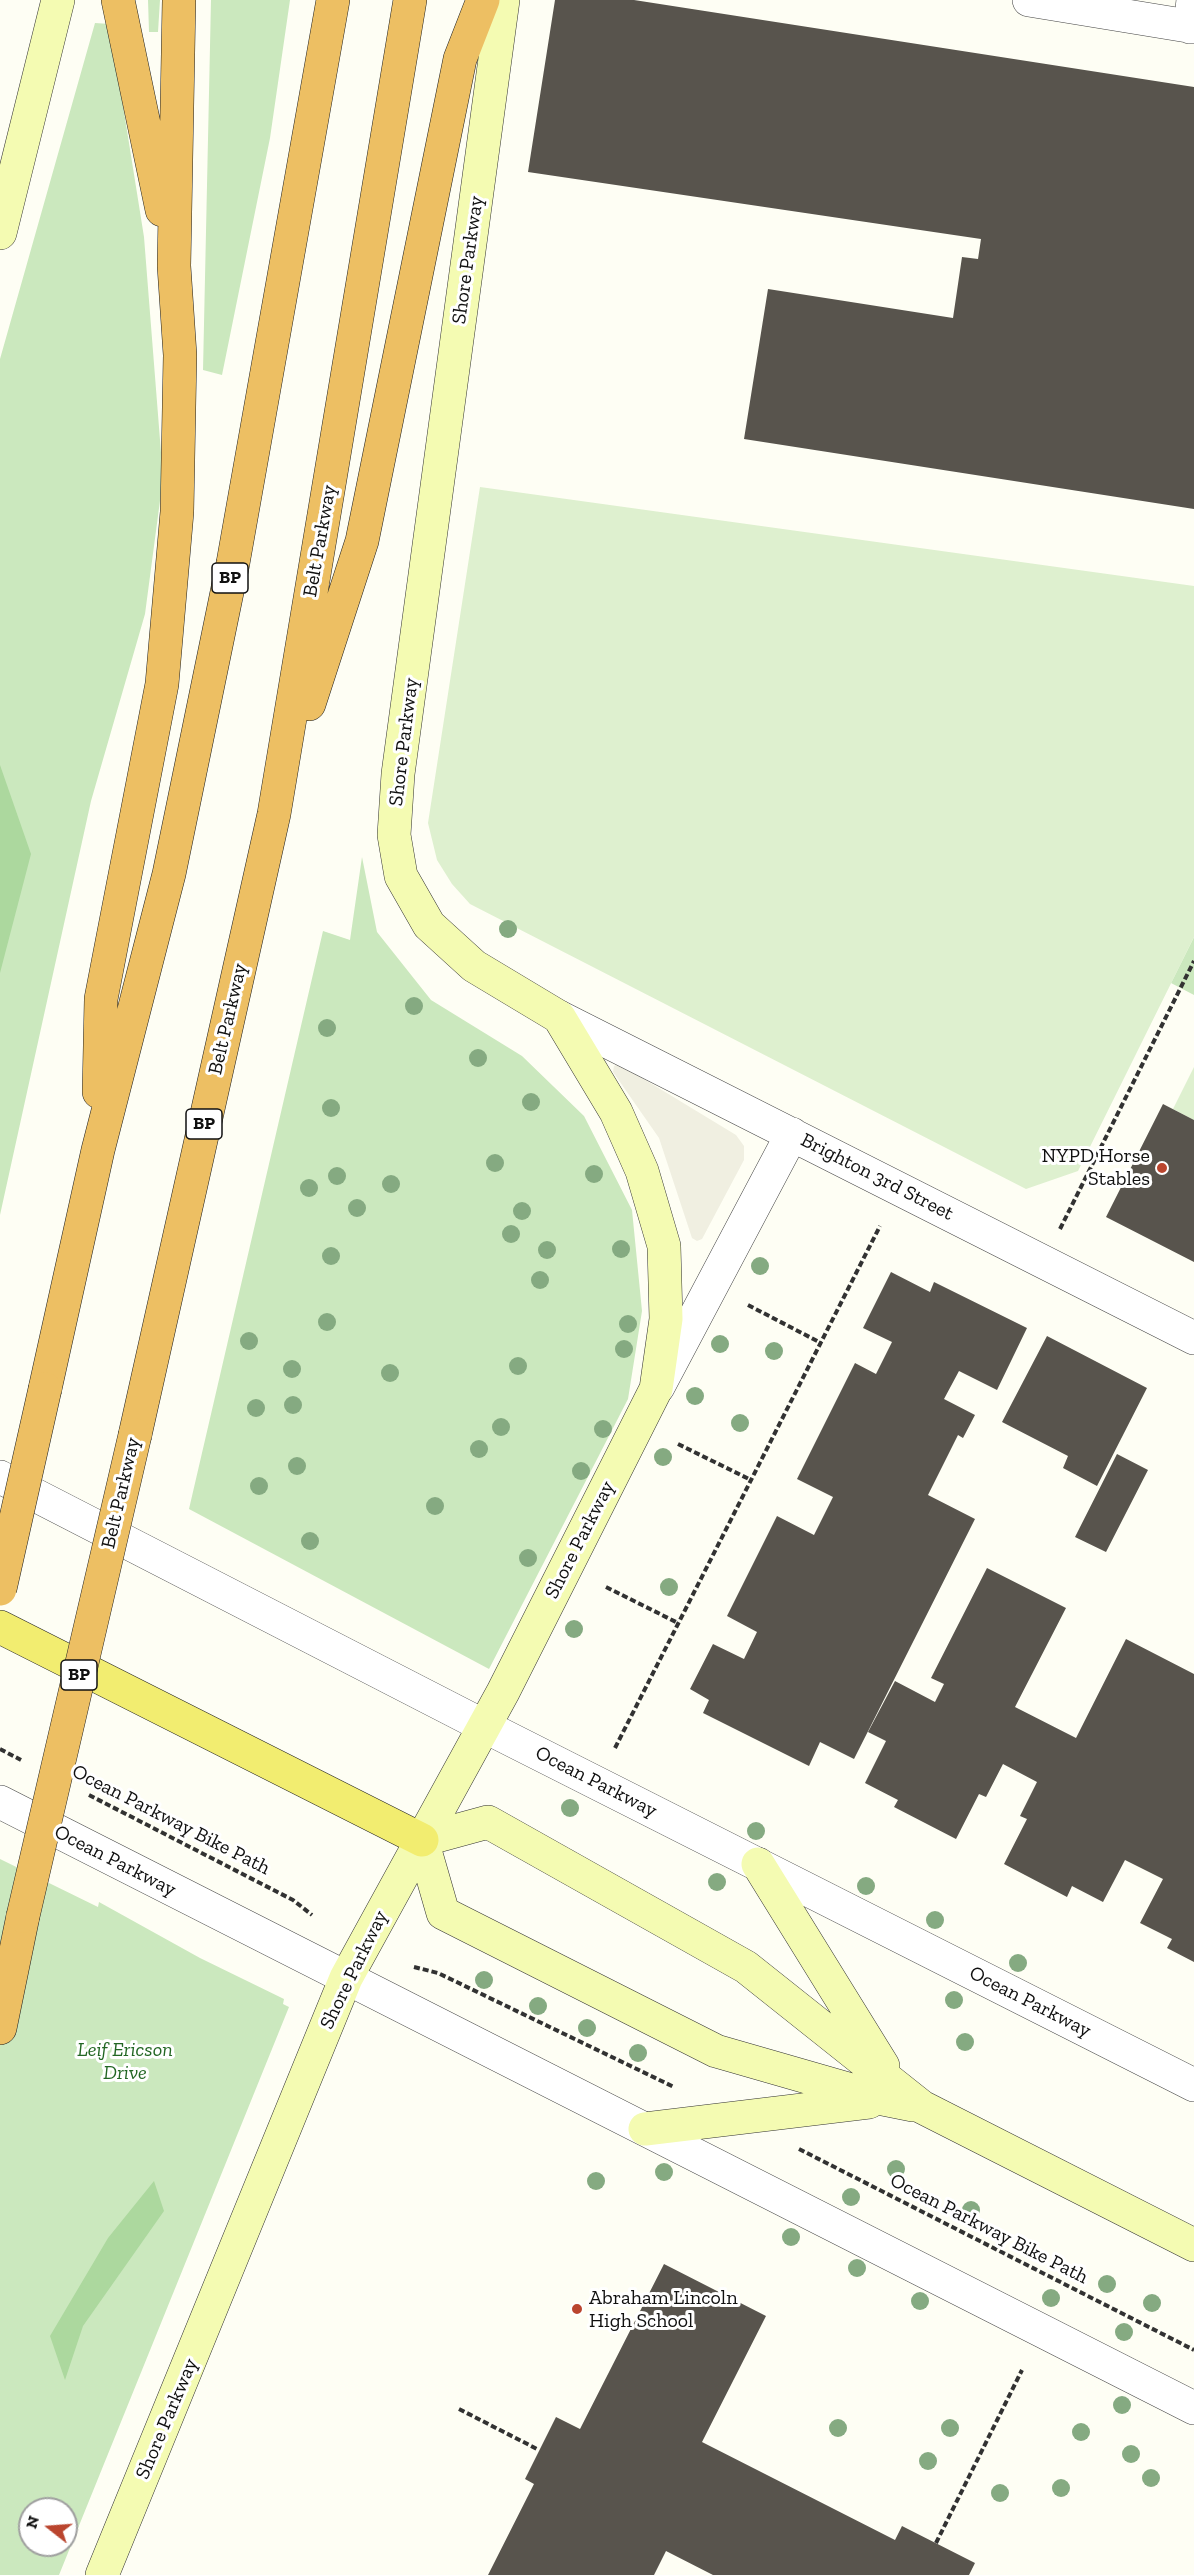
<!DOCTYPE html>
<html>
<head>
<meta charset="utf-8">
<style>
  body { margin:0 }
  #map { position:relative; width:1194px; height:2575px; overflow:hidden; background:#fefef4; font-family:"Zilla Slab",serif }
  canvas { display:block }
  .north { position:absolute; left:18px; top:2497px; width:60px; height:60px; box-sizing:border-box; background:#fff; border:2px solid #9f9f9f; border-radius:50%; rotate:287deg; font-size:16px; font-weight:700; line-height:24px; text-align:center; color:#101010 }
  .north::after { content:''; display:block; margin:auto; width:21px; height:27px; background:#ba452e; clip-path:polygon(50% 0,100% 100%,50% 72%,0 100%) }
</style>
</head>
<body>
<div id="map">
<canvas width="1194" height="2575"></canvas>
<div class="north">N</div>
</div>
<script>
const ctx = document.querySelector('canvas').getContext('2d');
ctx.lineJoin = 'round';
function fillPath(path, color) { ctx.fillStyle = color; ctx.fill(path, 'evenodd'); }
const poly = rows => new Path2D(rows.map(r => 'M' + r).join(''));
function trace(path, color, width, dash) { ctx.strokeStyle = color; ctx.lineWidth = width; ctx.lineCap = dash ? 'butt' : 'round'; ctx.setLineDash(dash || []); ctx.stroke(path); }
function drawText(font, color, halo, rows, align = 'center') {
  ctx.font = font + ' "Zilla Slab",serif'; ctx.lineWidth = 6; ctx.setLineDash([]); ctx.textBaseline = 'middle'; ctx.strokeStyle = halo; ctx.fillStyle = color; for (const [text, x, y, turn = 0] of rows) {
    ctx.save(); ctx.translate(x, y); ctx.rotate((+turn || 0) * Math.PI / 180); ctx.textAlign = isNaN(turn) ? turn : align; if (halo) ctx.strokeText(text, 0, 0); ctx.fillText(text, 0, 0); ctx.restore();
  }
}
const green = poly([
  [148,0,160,0,158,32,149,32],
  [211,0,290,0,270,138,222,375,203,370],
  [95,23,110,24,144,237,163,478,145,614,91,801,0,1215,0,359],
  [362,857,377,932,431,1000,522,1056,584,1116,632,1210,642,1311,628,1399,489,1669,189,1509,323,931,350,940],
  [1194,937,1194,995,1171,983],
  [0,1859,98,1907,99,1902,200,1958,284,1999,283,2004,289,2007,59,2575,0,2575],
  [30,2509,66,2509,66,2545,30,2545]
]);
const forest = poly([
  [0,765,31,854,0,973],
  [154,2181,164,2211,83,2326,65,2380,50,2336,108,2238]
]);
const pitch = poly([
  [480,487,1194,586,1194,937,1078,1171,1026,1189,470,904,452,884,437,860,428,823],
  [1194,1067,1194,1120,1173,1109]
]);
const plaza = poly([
  [619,1064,736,1135,744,1146,744,1160,702,1239,697,1241,692,1238,659,1138,613,1072,614,1066]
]);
const building = poly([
  [555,0,634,0,1194,87,1194,509,744,439,768,289,953,318,962,257,978,259,981,239,528,172],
  [1163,1104,1194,1120,1194,1262,1106,1217],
  [891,1272,930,1292,934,1282,1027,1328,997,1390,959,1371,944,1399,975,1415,963,1438,958,1435,928,1495,975,1519,854,1759,820,1742,809,1766,703,1713,709,1700,690,1689,713,1644,744,1659,757,1632,727,1616,777,1516,814,1535,833,1497,797,1479,855,1363,876,1374,892,1342,863,1328],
  [1047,1336,1147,1388,1097,1486,1063,1468,1068,1456,1002,1422],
  [1117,1454,1148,1470,1106,1552,1075,1537],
  [987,1568,1066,1608,1015,1707,1076,1738,1126,1639,1194,1674,1194,1962,1167,1948,1172,1939,1140,1923,1163,1879,1125,1860,1103,1902,1072,1886,1067,1897,1004,1864,1027,1819,1020,1816,1037,1782,1003,1764,986,1797,979,1794,956,1839,894,1807,898,1800,865,1783,886,1741,868,1732,895,1681,935,1702,944,1684,931,1678],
  [664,2264,766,2316,702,2442,895,2540,902,2526,975,2563,969,2575,713,2575,666,2551,654,2575,488,2575,534,2484,525,2479,556,2417,580,2429]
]);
const path = poly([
  [1060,1229,1194,961],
  [748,1305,821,1343],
  [678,1444,751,1480],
  [606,1587,678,1623],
  [615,1748,880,1226],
  [0,1749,21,1760],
  [89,1795,293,1900,312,1915],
  [414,1967,438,1973,674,2087],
  [799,2149,1194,2350],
  [459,2409,539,2450],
  [936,2543,1022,2370]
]);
const street = poly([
  [1029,0,1194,27],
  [1190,27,1193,0],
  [559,1017,1194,1338],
  [658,1387,792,1134],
  [0,1477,484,1726,1194,2085],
  [0,1802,1194,2408]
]);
const secondary = poly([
  [0,233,58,0],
  [422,1840,488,1822,746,1967,922,2107,1194,2245],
  [422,1840,443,1913,716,2051,883,2099,913,2105],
  [758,1864,883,2066],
  [645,2129,869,2102],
  [102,2575,346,1978,503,1692,656,1389,666,1319,664,1246,642,1171,616,1112,559,1017,474,966,429,925,401,876,394,835,398,774,503,0]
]);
const primary = poly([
  [0,1627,422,1840]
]);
const highway = poly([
  [118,0,162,210],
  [309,704,362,541,460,59,483,0],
  [99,1092,101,999,162,684,177,512,180,355,174,266,179,0],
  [45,1389,98,1150,169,874,233,563,333,0],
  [135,1435,274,814,410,0],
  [0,2028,23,1916]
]);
const highwayBridge = poly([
  [0,1589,45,1389],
  [23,1916,135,1435]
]);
const trees = [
  [508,929],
  [414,1006],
  [327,1028],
  [478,1058],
  [531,1102],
  [331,1108],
  [495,1163],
  [594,1174],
  [337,1176],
  [391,1184],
  [309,1188],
  [357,1208],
  [522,1211],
  [511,1234],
  [621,1249],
  [547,1250],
  [331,1256],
  [760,1266],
  [540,1280],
  [327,1322],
  [628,1324],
  [249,1341],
  [720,1344],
  [624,1349],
  [774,1351],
  [518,1366],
  [292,1369],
  [390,1373],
  [695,1396],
  [293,1405],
  [256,1408],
  [740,1423],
  [501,1427],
  [603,1429],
  [479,1449],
  [663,1457],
  [297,1466],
  [581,1471],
  [259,1486],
  [435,1506],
  [310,1541],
  [528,1558],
  [669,1587],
  [574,1629],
  [570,1808],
  [756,1831],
  [717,1882],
  [866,1886],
  [935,1920],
  [1018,1963],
  [484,1980],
  [954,2000],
  [538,2006],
  [587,2028],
  [965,2042],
  [638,2053],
  [896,2169],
  [664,2172],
  [596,2181],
  [851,2197],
  [971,2210],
  [791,2237],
  [857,2268],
  [1107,2284],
  [1051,2298],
  [920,2301],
  [1152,2303],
  [1124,2332],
  [1122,2405],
  [838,2428],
  [950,2428],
  [1081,2432],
  [1131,2454],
  [928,2461],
  [1151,2478],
  [1061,2488],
  [1000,2493]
];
const markers = [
  [1162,1168,6,"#ba452e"],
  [577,2309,6,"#ba452e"]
];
const shields = [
  [230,578,36],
  [204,1124,36],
  [79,1675,36]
];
const shieldNames = [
  ["BP",230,578],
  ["BP",204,1124],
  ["BP",79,1675]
];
const streetNames = [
  ["Shore Parkway",468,260,-82],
  ["Belt Parkway",320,541,-80],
  ["Shore Parkway",404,742,-83],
  ["Belt Parkway",228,1019,-77],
  ["Brighton 3rd Street",877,1177,27],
  ["Belt Parkway",121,1493,-77],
  ["Shore Parkway",580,1540,-63],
  ["Ocean Parkway",596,1782,27],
  ["Ocean Parkway Bike Path",171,1820,27],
  ["Ocean Parkway",115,1861,27],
  ["Shore Parkway",354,1970,-64],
  ["Ocean Parkway",1030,2002,27],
  ["Ocean Parkway Bike Path",989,2229,27],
  ["Shore Parkway",167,2419,-67]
];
const poiNames = [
  ["NYPD Horse",1150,1156],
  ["Stables",1150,1179],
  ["Abraham Lincoln",589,2298,"left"],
  ["High School",589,2321,"left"]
];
const parkNames = [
  ["Leif Ericson",125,2050],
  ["Drive",125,2073]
];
fillPath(green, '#cbe8be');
fillPath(forest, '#acd89e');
fillPath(pitch, '#def0cf');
fillPath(plaza, '#f0efe1');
fillPath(building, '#58544d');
trace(street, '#434343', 34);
trace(secondary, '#323232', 34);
trace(primary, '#212121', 34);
trace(highway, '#212121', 34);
trace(path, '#323232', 4, [6, 3]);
trace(street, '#fff', 33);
trace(secondary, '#f4fbb2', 33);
trace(primary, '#f2ed70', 33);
trace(highway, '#edbf63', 33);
trace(highwayBridge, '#212121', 34, []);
trace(highwayBridge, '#edbf63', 33);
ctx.fillStyle = '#85aa81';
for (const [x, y] of trees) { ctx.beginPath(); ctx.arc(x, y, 9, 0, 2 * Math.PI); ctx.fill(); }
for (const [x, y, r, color] of markers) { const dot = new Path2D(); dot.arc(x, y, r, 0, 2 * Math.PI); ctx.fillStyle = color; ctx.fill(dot); trace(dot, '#fff', 2); }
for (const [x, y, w] of shields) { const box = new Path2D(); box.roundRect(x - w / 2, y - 15, w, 30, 4.5); ctx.fillStyle = '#fff'; ctx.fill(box); trace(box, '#101010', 1.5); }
drawText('bold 18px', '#101010', null, shieldNames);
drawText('20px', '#101010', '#fff', streetNames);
drawText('20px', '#101010', '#fff', poiNames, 'right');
drawText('italic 20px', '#226623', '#fff', parkNames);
</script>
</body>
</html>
